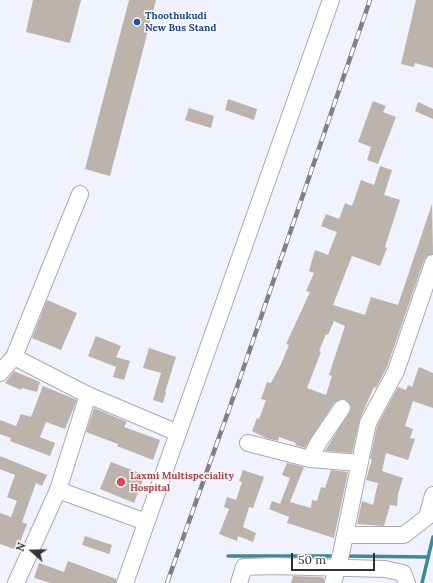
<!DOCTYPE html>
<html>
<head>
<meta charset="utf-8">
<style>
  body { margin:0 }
  #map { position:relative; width:433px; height:583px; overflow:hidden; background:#f0f2fe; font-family:Lora,serif }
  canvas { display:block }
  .north { position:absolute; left:12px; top:531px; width:40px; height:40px; -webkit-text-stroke:3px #fff; paint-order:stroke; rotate:290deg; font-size:11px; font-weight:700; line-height:16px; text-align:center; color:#313237 }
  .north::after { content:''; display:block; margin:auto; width:14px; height:18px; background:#313237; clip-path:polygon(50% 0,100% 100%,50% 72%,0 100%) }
  .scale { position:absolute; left:291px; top:553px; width:84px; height:18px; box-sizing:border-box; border:2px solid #313237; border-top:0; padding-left:5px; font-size:12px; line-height:14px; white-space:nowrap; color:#313237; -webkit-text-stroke:3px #fff; paint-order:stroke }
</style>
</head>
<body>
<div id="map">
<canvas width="433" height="583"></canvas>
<div class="north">N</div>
<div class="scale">50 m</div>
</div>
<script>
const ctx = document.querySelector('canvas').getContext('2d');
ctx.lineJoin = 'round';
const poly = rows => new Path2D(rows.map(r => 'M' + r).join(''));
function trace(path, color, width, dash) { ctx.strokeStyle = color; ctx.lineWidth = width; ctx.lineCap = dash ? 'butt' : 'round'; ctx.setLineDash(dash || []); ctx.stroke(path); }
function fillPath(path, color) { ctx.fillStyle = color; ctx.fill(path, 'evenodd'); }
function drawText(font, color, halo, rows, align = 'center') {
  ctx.font = font + ' Lora,serif'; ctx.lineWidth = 3; ctx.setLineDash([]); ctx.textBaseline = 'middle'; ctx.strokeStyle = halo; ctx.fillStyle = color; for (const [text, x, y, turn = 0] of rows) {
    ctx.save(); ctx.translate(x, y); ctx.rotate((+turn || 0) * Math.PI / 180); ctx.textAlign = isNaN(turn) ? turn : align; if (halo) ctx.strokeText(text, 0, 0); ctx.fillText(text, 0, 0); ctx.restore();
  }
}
const stream = poly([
  [228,556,337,556],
  [345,556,428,557],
  [422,583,433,537]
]);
const building = poly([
  [33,0,81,0,70,43,26,32],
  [129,0,156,0,110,176,85,169],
  [416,0,433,0,433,68,415,63,414,67,401,64],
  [228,99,257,109,254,120,225,110],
  [373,101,386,106,383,112,396,117,378,164,367,160,371,147,358,142],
  [418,102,433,109,433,119,415,111],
  [189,108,214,116,211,128,185,120],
  [380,166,392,170,384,195,400,200,385,247,387,248,380,266,352,256,333,305,365,315,371,297,398,305,432,204,433,254,427,256,424,260,387,367,376,388,374,387,360,419,352,453,325,451,351,409,350,404,343,399,334,403,305,448,295,445,296,443,279,437,278,441,266,438,252,431,257,418,259,419,266,400,261,399,267,382,271,383,281,364,289,345,286,344,310,292,306,291,314,273,309,271,315,250,328,255,337,232,321,226,326,214,339,219,345,203,352,206,361,180,374,185],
  [334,321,345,326,329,375,332,376,326,395,307,388,321,352,319,351,326,334,328,335],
  [47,300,77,313,61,350,32,338],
  [96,336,121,346,116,357,130,361,124,380,113,377,116,367,88,356],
  [149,348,176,357,165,392,166,392,163,403,153,400,161,373,143,368],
  [419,367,433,373,433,408,413,401,405,426,413,429,410,438,415,439,408,460,386,453,382,471,403,478,398,494,397,506,390,505,384,526,357,524,362,501,373,505,378,483,366,480,372,459,370,459,377,426,398,387,406,390,408,385,412,387],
  [14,371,40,382,37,392,22,388,21,390,5,383],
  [43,386,77,400,65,429,46,422,40,437,55,443,50,456,10,441,11,438,0,434,0,420,16,426,21,414,31,417],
  [94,408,127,422,124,427,160,440,153,460,117,446,118,444,86,432],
  [0,456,47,475,42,486,36,483,22,522,27,524,17,550,0,544,0,513,11,517,17,501,7,497,15,475,0,469],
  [111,462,145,475,134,503,100,489],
  [287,463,304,467,290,502,311,508,312,500,317,501,321,487,325,488,331,470,348,472,334,538,287,523,289,517,269,509,272,501,280,504,290,478,282,475],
  [243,470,264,477,253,508,249,507,243,527,256,533,253,542,238,536,237,541,219,534,229,509,224,507,227,497,236,500,242,482,239,481],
  [85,536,112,545,109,554,82,545],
  [68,561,116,579,116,583,51,583,34,578,39,563,64,572],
  [293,576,320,577,324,578,324,583,291,583]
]);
const minor = poly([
  [14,357,88,395,178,433],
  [0,373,14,357,80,194],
  [88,395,58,490,146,522],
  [248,443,310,459,360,463],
  [310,459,318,443,342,408],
  [345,535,404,535,427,517,433,495],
  [16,583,58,490],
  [125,583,331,0],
  [239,583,244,567,273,566,385,569,403,573,407,583],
  [333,583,341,554,368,423,396,371,433,263]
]);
const rail = poly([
  [167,583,237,387,370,0]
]);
const markers = [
  [137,22,4,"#1a4fb4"],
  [121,482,5,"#e0444e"]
];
const transitNames = [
  ["Thoothukudi",145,16],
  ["New Bus Stand",145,28]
];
const healthNames = [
  ["Laxmi Multispeciality",130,476],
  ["Hospital",130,488]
];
trace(stream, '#3c8998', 3.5);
fillPath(building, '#bcb3aa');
trace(minor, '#a8aab5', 18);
trace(minor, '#fff', 16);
trace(rail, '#7e7f87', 4.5);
trace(rail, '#fff', 3, [9]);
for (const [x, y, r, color] of markers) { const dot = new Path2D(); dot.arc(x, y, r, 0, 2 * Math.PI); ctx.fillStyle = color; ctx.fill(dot); trace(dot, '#fff', 1.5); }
drawText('bold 10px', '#164399', '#fff', transitNames, 'left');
drawText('bold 10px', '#be3a42', '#fff', healthNames, 'left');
</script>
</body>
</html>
